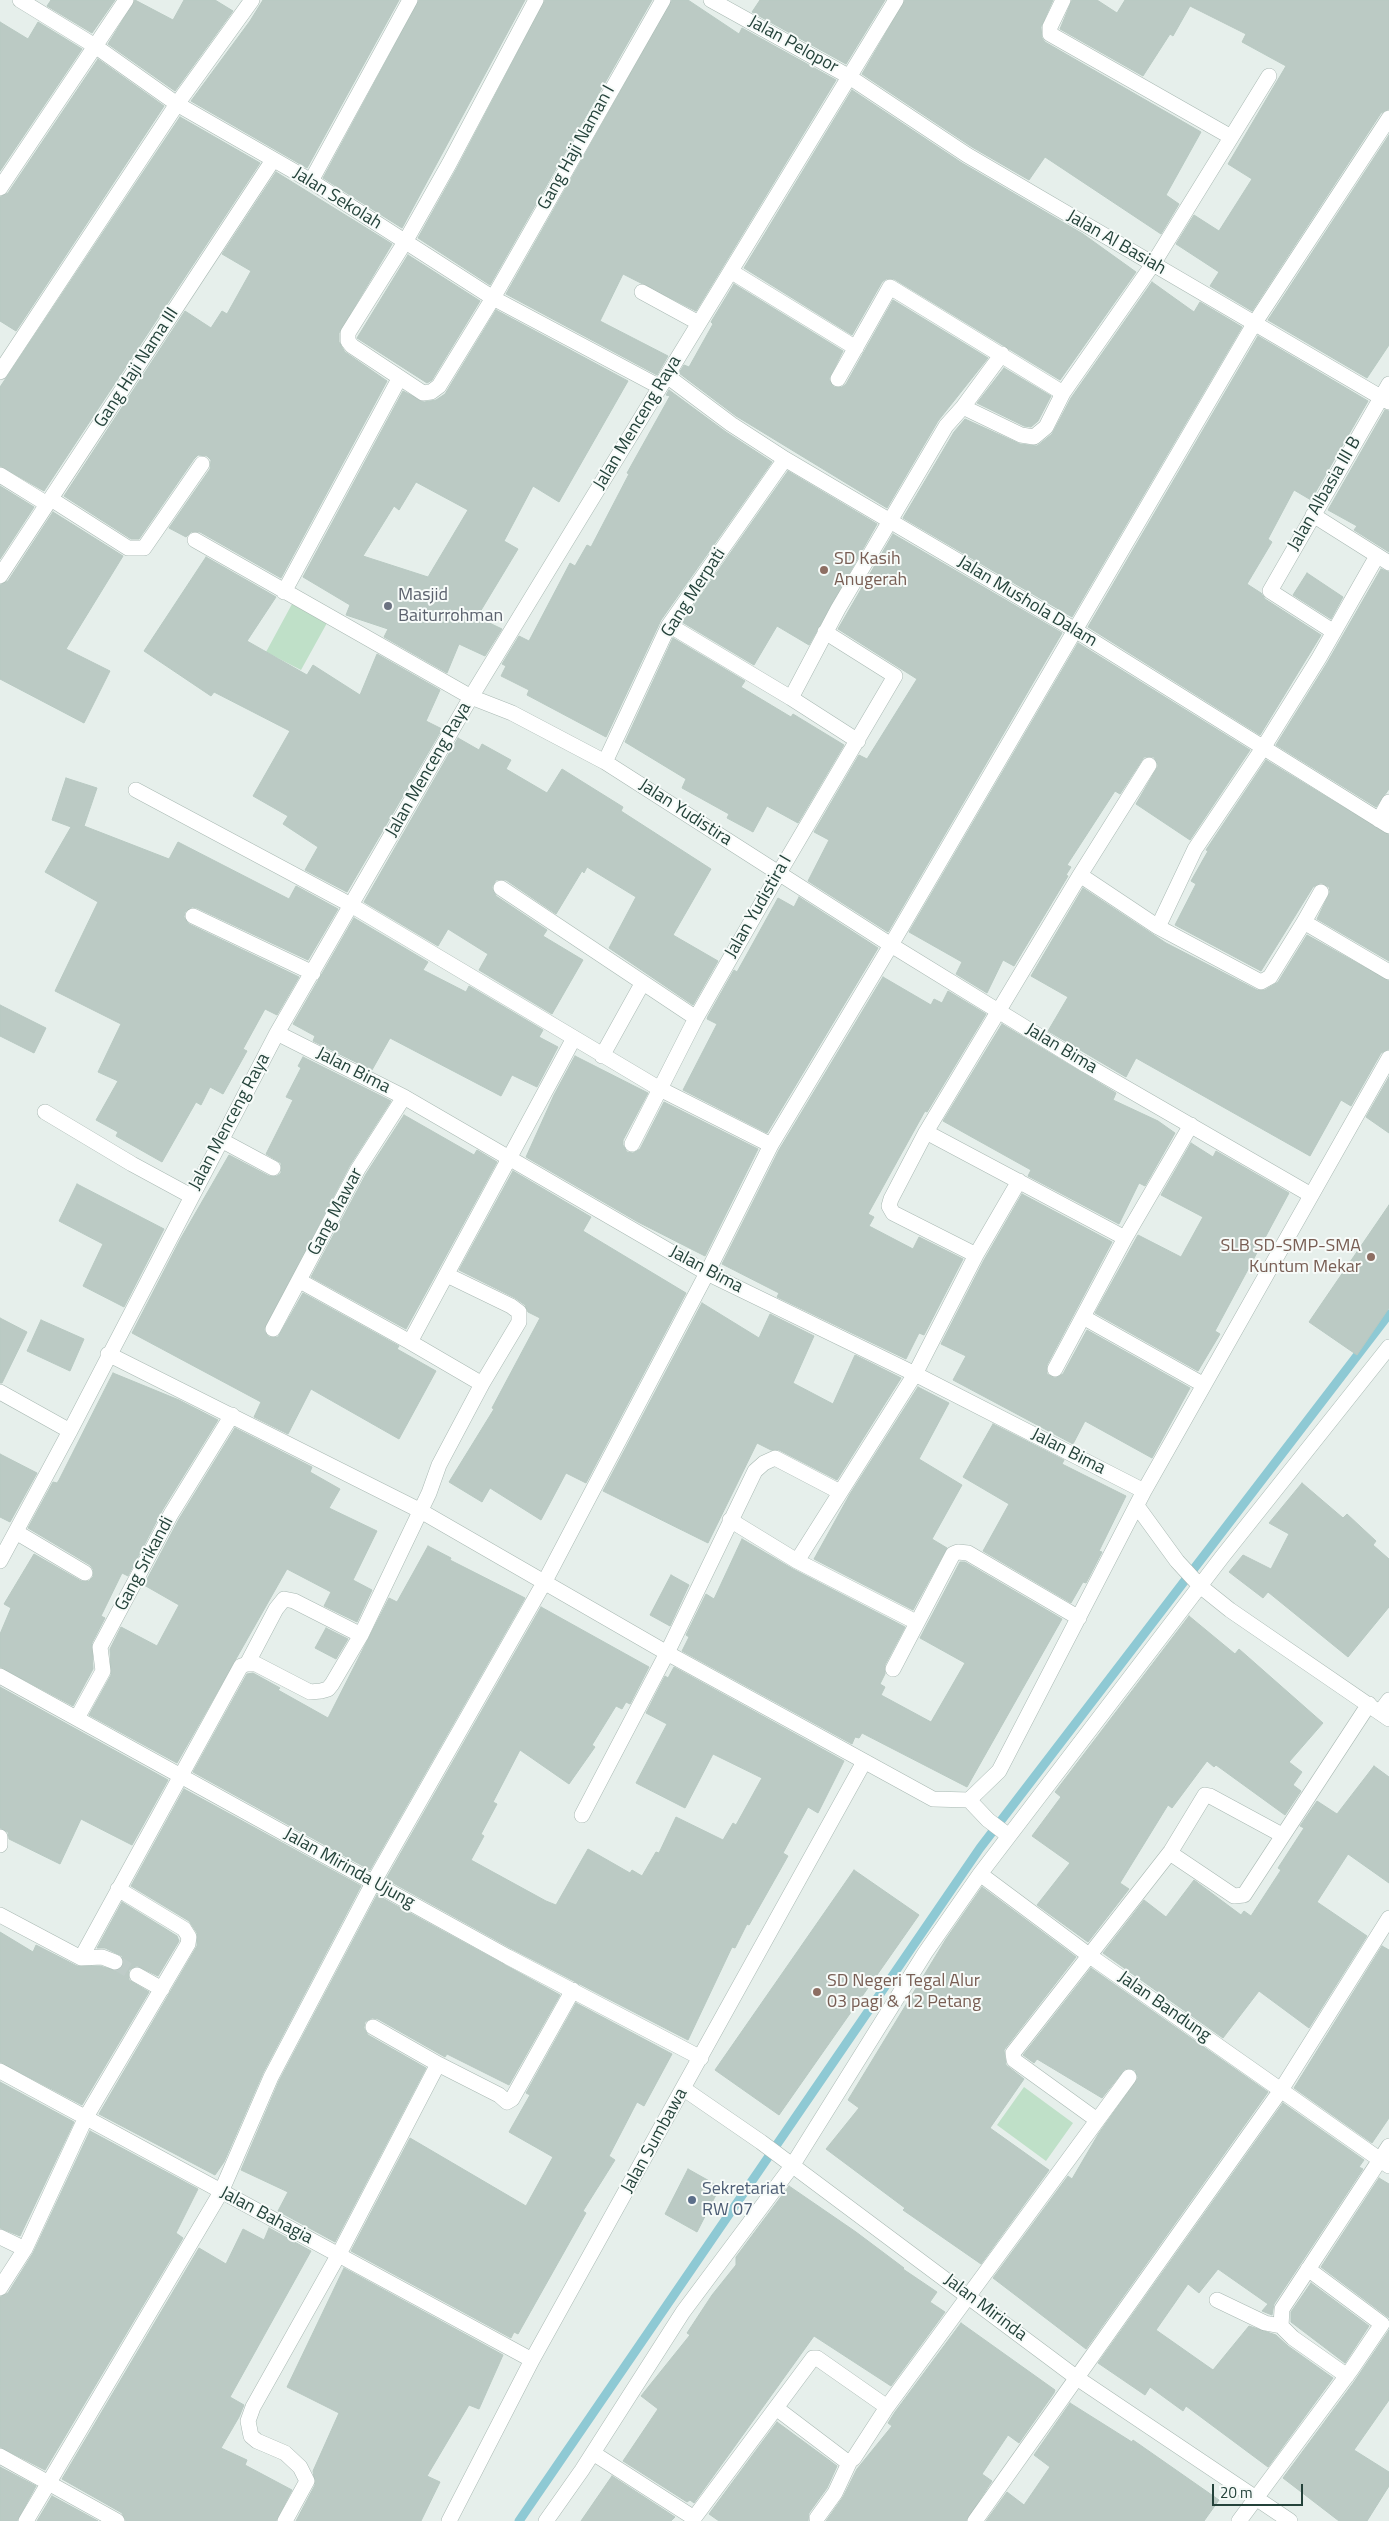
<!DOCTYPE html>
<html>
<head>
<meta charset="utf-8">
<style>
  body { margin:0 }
  #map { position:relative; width:1389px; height:2521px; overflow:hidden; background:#e6efeb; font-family:"Titillium Web",sans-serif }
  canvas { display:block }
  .scale { position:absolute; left:1212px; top:2484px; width:91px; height:22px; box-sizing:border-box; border:2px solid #24423a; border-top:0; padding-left:6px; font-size:15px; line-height:18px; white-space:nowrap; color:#24423a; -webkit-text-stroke:4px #f7fbf9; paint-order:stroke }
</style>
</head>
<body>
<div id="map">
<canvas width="1389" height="2521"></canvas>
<div class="scale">20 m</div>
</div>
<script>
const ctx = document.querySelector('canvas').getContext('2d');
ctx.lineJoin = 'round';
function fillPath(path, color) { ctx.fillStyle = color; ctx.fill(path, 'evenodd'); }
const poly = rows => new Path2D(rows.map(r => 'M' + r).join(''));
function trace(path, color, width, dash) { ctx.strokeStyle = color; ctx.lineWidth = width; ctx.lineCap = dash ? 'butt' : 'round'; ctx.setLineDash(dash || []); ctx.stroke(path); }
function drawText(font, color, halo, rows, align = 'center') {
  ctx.font = font + ' "Titillium Web",sans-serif'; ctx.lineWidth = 4; ctx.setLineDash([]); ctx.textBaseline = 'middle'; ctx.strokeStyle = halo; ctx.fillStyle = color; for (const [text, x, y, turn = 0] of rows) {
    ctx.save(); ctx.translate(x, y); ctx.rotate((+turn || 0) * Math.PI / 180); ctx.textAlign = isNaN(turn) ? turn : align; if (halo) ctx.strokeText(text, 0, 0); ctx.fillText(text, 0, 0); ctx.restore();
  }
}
const green = poly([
  [292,604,327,623,301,670,266,652],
  [1024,2087,1073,2123,1046,2161,997,2125]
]);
const stream = poly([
  [519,2521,980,1848,1389,1314]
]);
const building = poly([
  [51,0,115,0,92,33,47,6,51,0],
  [135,0,173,20,184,0,215,0,233,11,175,91,108,44,135,0],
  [263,0,399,0,307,168,191,101,250,21,263,0],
  [419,0,525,0,402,228,323,178,419,0],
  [545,0,652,0,490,285,418,238,457,168,545,0],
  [672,0,688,0,739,34,742,28,836,80,696,311,623,274,600,321,668,356,657,375,506,294,672,0],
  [760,0,885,0,846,64,752,12,760,0],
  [905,0,1053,0,1041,27,1042,38,1045,42,1201,132,1166,195,1179,204,1161,234,1045,157,1029,180,972,147,862,74,905,0],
  [1072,0,1097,0,1117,13,1125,0,1389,0,1389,109,1381,113,1252,311,1210,286,1219,272,1176,244,1194,215,1219,231,1252,179,1228,164,1286,66,1242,42,1246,34,1190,6,1173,36,1170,34,1143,76,1060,29,1072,0],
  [0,22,28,39,38,22,82,49,0,171,0,22],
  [98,59,164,106,16,331,0,321,0,197,8,193,98,59],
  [852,90,962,163,1083,234,1136,272,1060,380,894,279,886,279,882,282,852,335,744,268,852,90],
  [180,117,260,163,44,491,0,466,0,387,180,117],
  [1389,135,1389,345,1367,378,1268,320,1389,135],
  [276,172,392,244,339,333,339,342,345,352,387,381,281,578,200,532,191,532,186,537,169,528,210,469,211,460,207,456,198,455,194,459,139,539,131,539,64,496,185,311,211,328,222,311,227,314,251,271,222,254,276,172],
  [408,255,480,301,432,380,427,383,357,338,408,255],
  [1152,282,1194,312,1200,302,1242,327,1072,617,903,518,954,432,965,419,1020,444,1037,446,1052,434,1071,398,1152,282],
  [734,284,843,351,829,379,834,387,842,387,846,384,893,300,988,358,938,421,887,508,736,416,679,373,684,365,689,367,713,324,711,322,734,284],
  [496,310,628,381,559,502,533,486,504,541,518,549,477,617,502,629,485,656,459,644,447,673,384,637,388,629,346,615,350,605,303,577,403,391,424,402,436,400,445,394,496,310],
  [416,482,468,510,428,577,363,556,394,506,399,510,416,482],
  [1258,336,1368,401,1311,500,1294,490,1268,539,1272,542,1247,584,1261,593,1265,599,1321,635,1260,735,1088,627,1258,336],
  [1004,368,1051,396,1038,421,1031,427,1024,426,977,403,1004,368],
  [669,390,726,432,772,462,661,620,606,737,527,695,529,690,501,676,506,666,502,664,519,636,529,641,570,563,575,566,587,545,591,547,629,474,627,473,670,396,666,395,669,390],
  [1385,410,1389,411,1389,552,1354,530,1357,526,1328,510,1385,410],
  [788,471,877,524,809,645,777,626,754,665,682,622,788,471],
  [0,486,34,507,0,559,0,486],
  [53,512,123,556,66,649,110,671,84,723,0,679,0,585,8,581,53,512],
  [893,534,1062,633,888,932,808,881,829,840,814,832,859,755,867,759,917,679,838,629,893,534],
  [206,557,276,597,247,641,307,675,313,665,360,695,377,654,440,690,426,721,442,729,347,892,305,870,318,847,283,824,288,816,253,796,290,731,214,692,211,696,144,651,206,557],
  [1381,569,1389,572,1389,789,1376,807,1276,745,1327,663,1381,569],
  [1307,573,1343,597,1331,619,1293,595,1307,573],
  [673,638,745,681,741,687,791,717,793,714,844,745,798,823,767,806,753,832,727,818,729,814,682,788,686,779,625,742,673,638],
  [1078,643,1250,750,1190,840,1136,804,1158,766,1154,757,1144,757,1120,794,1115,791,1067,865,1071,867,1066,875,1068,876,1014,966,1003,960,987,993,956,974,962,962,909,932,1078,643],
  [458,738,479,750,482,744,511,760,506,769,547,793,562,769,623,807,621,811,711,869,673,935,718,961,693,1005,609,948,636,897,587,867,584,873,582,871,556,914,506,880,496,880,492,887,496,896,547,930,543,936,583,960,552,1014,479,970,488,954,448,929,438,946,364,902,458,738],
  [1266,760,1389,835,1389,961,1317,919,1330,892,1329,887,1321,883,1313,887,1261,971,1175,925,1196,884,1191,881,1208,851,1206,850,1266,760],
  [66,778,97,788,84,826,169,859,178,842,289,899,296,886,338,909,308,960,197,908,192,907,185,912,184,917,189,924,299,977,277,1015,265,1009,243,1049,247,1051,223,1094,210,1087,201,1105,196,1102,162,1162,116,1136,118,1132,96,1120,118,1081,98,1072,121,1024,55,991,98,902,45,872,71,827,52,820,66,778],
  [1083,888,1166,943,1257,990,1265,990,1278,982,1307,935,1389,981,1389,1049,1381,1053,1351,1106,1341,1100,1310,1156,1136,1058,1126,1077,1048,1031,1068,997,1031,976,1083,888],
  [799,897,878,948,767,1133,683,1090,717,1024,707,1019,708,1016,734,970,737,972,778,898,794,907,799,897],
  [354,918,428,962,423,970,466,992,469,986,543,1030,539,1037,558,1047,537,1087,512,1075,501,1096,390,1038,372,1070,313,1041,315,1036,293,1024,354,918],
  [883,977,931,1005,934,999,942,1003,948,991,986,1014,927,1112,925,1111,868,1214,874,1217,869,1226,913,1249,919,1237,963,1259,924,1335,919,1333,906,1359,777,1297,779,1293,722,1264,779,1150,883,977],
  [0,1005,46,1028,34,1053,0,1036,0,1005],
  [1002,1024,1116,1093,1113,1100,1158,1121,1175,1133,1145,1186,1139,1183,1119,1224,1028,1176,1031,1170,943,1121,1002,1024],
  [575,1056,648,1093,623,1140,623,1145,627,1152,633,1153,640,1149,664,1102,758,1149,705,1256,638,1222,526,1157,554,1095,575,1056],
  [303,1057,391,1101,350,1165,264,1330,269,1337,278,1337,303,1293,399,1346,397,1349,436,1371,399,1439,311,1389,288,1434,254,1417,261,1402,132,1333,181,1238,229,1155,269,1176,277,1176,281,1173,281,1163,266,1154,293,1100,286,1097,301,1068,298,1066,303,1057],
  [1389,1077,1389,1133,1366,1117,1389,1077],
  [404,1115,474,1155,477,1150,497,1162,406,1329,311,1277,366,1174,404,1115],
  [1191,1143,1213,1157,1216,1151,1289,1193,1215,1331,1220,1334,1198,1371,1095,1313,1138,1235,1181,1257,1203,1217,1161,1195,1191,1143],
  [513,1171,591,1217,583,1231,686,1293,586,1483,566,1473,541,1520,490,1488,482,1502,449,1482,494,1409,492,1408,540,1318,528,1312,525,1305,515,1298,459,1270,513,1171],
  [77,1184,164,1229,124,1307,83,1286,103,1244,59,1221,77,1184],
  [1022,1194,1112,1242,1047,1365,1047,1374,1055,1378,1063,1374,1087,1330,1190,1388,1152,1458,1085,1421,1073,1444,953,1380,966,1356,941,1344,984,1260,1022,1194],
  [1389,1205,1389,1308,1357,1355,1309,1322,1389,1205],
  [702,1303,759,1338,770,1314,814,1336,793,1383,833,1404,855,1355,901,1378,837,1480,779,1450,771,1450,757,1443,708,1543,603,1491,702,1303],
  [0,1318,27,1332,2,1383,0,1383,0,1318],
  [41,1320,84,1339,70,1371,27,1351,41,1320],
  [113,1373,179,1400,218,1420,163,1509,128,1576,122,1573,101,1616,105,1618,92,1643,93,1669,73,1706,0,1667,0,1634,11,1608,4,1604,34,1554,81,1581,89,1581,93,1577,93,1569,90,1565,28,1528,53,1482,57,1483,59,1480,113,1373],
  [918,1387,949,1403,919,1459,962,1485,932,1539,947,1548,913,1610,814,1559,850,1494,918,1387],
  [993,1424,1064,1460,1062,1464,1126,1496,1099,1551,1102,1552,1086,1583,1083,1582,1071,1603,983,1551,1009,1504,963,1477,993,1424],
  [235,1428,312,1467,310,1472,340,1489,329,1508,377,1531,353,1580,372,1590,357,1622,324,1606,331,1592,287,1569,177,1763,89,1715,111,1675,110,1649,121,1627,157,1646,179,1605,144,1585,179,1519,235,1428],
  [0,1454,37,1473,10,1522,0,1517,0,1454],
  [1302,1483,1343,1518,1347,1514,1376,1541,1373,1545,1389,1559,1389,1607,1348,1657,1268,1592,1263,1598,1229,1572,1243,1555,1271,1569,1289,1534,1269,1523,1302,1483],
  [742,1539,793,1569,905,1627,885,1665,885,1674,880,1684,885,1687,881,1695,931,1722,965,1663,920,1638,960,1562,965,1562,1062,1619,967,1787,862,1733,859,1738,855,1737,852,1744,682,1651,689,1637,686,1635,706,1594,714,1599,742,1539],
  [428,1546,451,1558,450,1560,525,1598,370,1870,193,1772,247,1674,253,1673,280,1688,278,1690,328,1718,389,1598,397,1602,428,1546],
  [671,1575,689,1585,670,1626,650,1615,671,1575],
  [541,1607,649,1667,630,1704,626,1702,622,1709,616,1706,592,1745,595,1747,569,1784,520,1750,493,1802,497,1804,481,1834,484,1836,471,1860,546,1901,556,1905,588,1849,630,1873,632,1870,642,1876,656,1852,659,1853,676,1817,723,1840,733,1823,736,1825,762,1778,713,1754,685,1808,636,1783,667,1724,646,1713,665,1676,668,1678,674,1667,844,1761,818,1813,808,1807,783,1853,788,1856,749,1925,747,1924,735,1948,732,1947,688,2040,512,1949,386,1879,541,1607],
  [1189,1616,1235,1654,1239,1649,1323,1723,1289,1762,1302,1772,1293,1785,1301,1791,1285,1815,1216,1765,1214,1767,1207,1761,1172,1808,1168,1805,1120,1883,1129,1889,1088,1942,1037,1905,1070,1863,1032,1836,1061,1797,1055,1792,1189,1616],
  [326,1628,348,1639,336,1659,315,1648,326,1628],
  [0,1687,168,1780,132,1845,81,1819,60,1864,9,1839,8,1832,0,1828,0,1687],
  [1374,1766,1389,1777,1389,1883,1348,1854,1317,1902,1367,1936,1309,2028,1259,1991,1223,2038,1103,1953,1144,1900,1166,1917,1194,1880,1241,1915,1244,1911,1251,1916,1281,1870,1278,1868,1304,1828,1300,1826,1317,1801,1337,1814,1374,1766],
  [184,1789,361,1886,263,2073,224,2162,215,2175,99,2114,197,1946,197,1933,189,1921,131,1886,184,1789],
  [854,1870,919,1915,779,2115,715,2070,854,1870],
  [982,1887,1076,1957,1004,2050,1006,2065,1024,2079,990,2128,1049,2170,981,2264,903,2210,905,2208,826,2149,859,2108,848,2100,946,1939,982,1887],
  [377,1895,560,1995,509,2085,447,2054,445,2057,378,2019,372,2018,365,2022,364,2028,368,2035,426,2068,335,2242,278,2211,288,2192,241,2170,279,2081,377,1895],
  [122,1902,177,1936,179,1941,158,1976,137,1966,129,1970,129,1980,149,1992,82,2105,0,2062,0,1932,33,1952,36,1945,77,1966,100,1966,117,1971,124,1965,122,1956,105,1948,97,1948,122,1902],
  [1382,1946,1389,1950,1389,2118,1372,2143,1294,2088,1382,1946],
  [1091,1968,1268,2092,1086,2349,993,2278,1068,2176,1072,2179,1099,2133,1138,2078,1135,2070,1125,2069,1102,2098,1037,2059,1034,2063,1023,2055,1091,1968],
  [576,2003,672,2054,644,2106,637,2102,609,2156,615,2160,583,2211,586,2213,518,2334,514,2332,511,2338,351,2251,410,2138,526,2206,553,2157,509,2132,530,2095,526,2093,576,2003],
  [0,2082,74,2122,20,2236,0,2228,0,2082],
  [1283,2103,1364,2160,1359,2167,1363,2169,1274,2304,1272,2315,1262,2311,1268,2304,1218,2269,1199,2293,1188,2284,1156,2330,1213,2370,1249,2326,1276,2335,1288,2346,1333,2378,1268,2467,1186,2406,1183,2411,1150,2387,1145,2395,1098,2363,1283,2103],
  [90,2131,198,2189,176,2233,183,2238,45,2470,0,2447,0,2297,8,2293,33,2253,90,2131],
  [688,2169,720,2187,697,2232,665,2214,688,2169],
  [1379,2178,1389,2184,1389,2318,1321,2267,1379,2178],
  [789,2186,856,2232,904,2268,903,2269,937,2292,930,2302,945,2312,891,2386,814,2336,694,2503,690,2500,687,2502,623,2461,658,2409,641,2396,690,2335,687,2333,712,2295,736,2265,736,2257,789,2186],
  [269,2228,311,2251,230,2397,244,2405,239,2417,221,2448,247,2460,245,2465,292,2490,276,2521,126,2521,122,2513,62,2479,199,2248,226,2264,243,2229,264,2240,269,2228],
  [344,2268,503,2355,479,2409,469,2405,427,2476,440,2482,421,2521,296,2521,315,2485,313,2471,339,2413,287,2387,344,2268],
  [1311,2283,1369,2326,1345,2363,1291,2322,1291,2312,1311,2283],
  [961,2323,1055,2390,1054,2393,1019,2443,1008,2435,982,2474,992,2481,966,2521,826,2521,843,2497,857,2469,892,2426,888,2423,895,2412,961,2323],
  [1389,2330,1389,2400,1354,2450,1389,2472,1389,2486,1367,2521,1339,2521,1283,2478,1354,2382,1389,2330],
  [1070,2403,1132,2442,1133,2440,1219,2500,1204,2521,986,2521,1007,2492,1024,2505,1050,2467,1034,2455,1070,2403],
  [777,2422,837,2466,827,2488,809,2513,808,2521,719,2521,709,2514,777,2422],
  [0,2467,36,2486,17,2521,0,2521,0,2467],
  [612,2476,675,2517,671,2521,581,2521,612,2476],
  [52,2496,98,2521,37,2521,52,2496]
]);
const minorTunnel = poly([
  [115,1962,137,1975]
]);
const minor = poly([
  [20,0,95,46,177,104,311,181,493,298,660,387],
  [536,0,449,164,405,242,348,333,348,341,352,346,423,393,431,392,439,386,493,298,663,0],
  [711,0,848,76,967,155,1389,402],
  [1063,0,1050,27,1050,34,1231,137],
  [311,181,410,0],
  [0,188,126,0],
  [732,272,856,348],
  [642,292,697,322],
  [0,372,177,104,252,0],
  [667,376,731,424,785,459,1075,630,1389,826],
  [838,379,890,287,1063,393,1153,264,1269,76],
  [963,407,1021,435,1034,437,1046,427,1063,393],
  [0,475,47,504],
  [51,499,128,548,144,548,202,464],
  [1313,515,1389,563],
  [195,540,471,697,512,713,605,762,891,945,1086,1065,1311,1195],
  [0,576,273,160],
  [284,592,399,379],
  [669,625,791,698,838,609,946,426,963,407,1002,354],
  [1334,632,1270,591,1389,384],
  [791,698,858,741],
  [605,762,669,625,785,459],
  [136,790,351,905,660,1089,771,1145],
  [1379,820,1389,802],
  [1080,875,1158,927,1261,982,1270,977,1304,922,1389,972],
  [501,888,696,1018],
  [193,916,313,973],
  [1304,922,1321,892],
  [1158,927,1195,849,1263,748,1319,658,1377,556],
  [277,1033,404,1097,707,1273,915,1374,1144,1491],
  [602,1056,642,984],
  [45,1112,132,1164,191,1196],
  [926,1132,1125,1238],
  [221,1140,273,1168],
  [632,1144,696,1018,779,873,895,676,825,632],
  [976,1255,893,1213,889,1206,891,1199,926,1132,1080,875,1149,765],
  [300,1281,410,1342],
  [1083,1317,1204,1385],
  [273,1329,358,1169,404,1097],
  [1389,1347,1222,1557,980,1874,1090,1956,1389,2166],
  [108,1354,419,1510,667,1653,933,1799,969,1800,999,1771,1144,1491,1389,1058],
  [1055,1369,1125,1238,1191,1125],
  [482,1384,410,1342,574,1038],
  [0,1392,70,1431],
  [1137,1506,1177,1561,1200,1586,1230,1610,1389,1719],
  [730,1520,797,1561,916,1622],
  [16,1532,85,1573],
  [0,1561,70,1431,277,1033,471,697,896,0],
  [797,1561,915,1374,976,1255,1019,1181],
  [247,1664,256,1664,310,1692,321,1691,328,1689,332,1684,361,1635,429,1493,439,1465,482,1384,519,1322,519,1312,511,1306,447,1275],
  [893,1669,953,1554,958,1552,968,1553,1079,1618],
  [0,1676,508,1957,701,2058],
  [1380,1712,1389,1700],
  [77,1718,103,1671,100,1647,171,1514,232,1415],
  [969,1800,988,1820,1009,1836],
  [582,1815,667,1653,755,1471,764,1463,775,1458,840,1492],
  [0,1837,0,1845],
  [1171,1851,1173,1855,1234,1896,1244,1895,1369,1704],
  [0,1915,81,1958,102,1957,115,1962],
  [81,1958,241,1666,247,1664,276,1609,284,1599,294,1601,361,1635],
  [137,1975,162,1989],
  [373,2027,438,2064],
  [0,2071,532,2360],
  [684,2089,761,2142,1077,2378,1290,2521],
  [1097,2120,1014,2060,1013,2053,1171,1851,1205,1795,1210,1796,1282,1835],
  [0,2237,25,2249],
  [0,2288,25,2249,86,2117,188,1944,189,1937,184,1929,118,1889],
  [1217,2300,1265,2323,1281,2326,1293,2338,1347,2376],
  [1281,2326,1282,2309,1389,2146],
  [778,2406,780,2411,846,2461,850,2461],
  [593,2453,694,2518,813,2358,817,2358,887,2407],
  [0,2456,117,2521],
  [817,2518,835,2493,850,2461,854,2458,887,2407,1129,2077],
  [26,2521,221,2192,271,2077,373,1883,545,1581,707,1273,771,1145,891,945,1254,324,1389,118],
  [285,2521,307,2481,300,2467,285,2453,257,2441,251,2436,248,2421,253,2407,339,2254,438,2064,499,2095,507,2102,512,2099,573,1990],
  [449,2521,532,2360,864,1762],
  [546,2521,582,2470,683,2312,792,2166,925,1953,980,1874],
  [975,2521,1281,2090,1389,1918],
  [1239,2521,1351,2370,1382,2324,1308,2269]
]);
const markers = [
  [824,570,5,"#8d6e63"],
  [388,606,5,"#6b7280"],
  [1371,1257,5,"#8d6e63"],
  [817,1992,5,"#8d6e63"],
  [692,2200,5,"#5c6f8a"]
];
const streetNames = [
  ["Jalan Pelopor",793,45,29],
  ["Gang Haji Naman I",577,148,-61],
  ["Jalan Sekolah",337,199,32],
  ["Jalan Al Basiah",1116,243,30],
  ["Gang Haji Nama III",137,368,-57],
  ["Jalan Menceng Raya",638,423,-59],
  ["Jalan Albasia III B",1325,494,-60],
  ["Gang Merpati",694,593,-57],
  ["Jalan Mushola Dalam",1027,602,31],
  ["Jalan Menceng Raya",429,770,-60],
  ["Jalan Yudistira",685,813,33],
  ["Jalan Yudistira I",759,907,-60],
  ["Jalan Bima",1061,1049,31],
  ["Jalan Bima",353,1071,27],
  ["Jalan Menceng Raya",230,1122,-62],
  ["Gang Mawar",336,1212,-62],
  ["Jalan Bima",706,1270,28],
  ["Jalan Bima",1068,1452,27],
  ["Gang Srikandi",145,1564,-62],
  ["Jalan Mirinda Ujung",349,1869,29],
  ["Jalan Bandung",1164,2007,35],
  ["Jalan Sumbawa",655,2141,-61],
  ["Jalan Bahagia",266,2216,28],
  ["Jalan Mirinda",985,2308,37]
];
const educationNames = [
  ["SD Kasih",834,560],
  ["Anugerah",834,581],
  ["SLB SD-SMP-SMA",1361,1247,"right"],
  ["Kuntum Mekar",1361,1268,"right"],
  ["SD Negeri Tegal Alur",827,1982],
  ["03 pagi & 12 Petang",827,2003]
];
const worshipNames = [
  ["Masjid",398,596],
  ["Baiturrohman",398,617]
];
const serviceNames = [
  ["Sekretariat",702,2190],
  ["RW 07",702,2211]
];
fillPath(green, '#bfe0c8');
trace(stream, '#8ec9d4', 9);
fillPath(building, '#bbcac4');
trace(building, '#b8c9c2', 1);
trace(minorTunnel, '#bfccc8', 15, [15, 8]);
trace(minor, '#a8b8b2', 16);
trace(minor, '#fff', 15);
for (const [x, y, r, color] of markers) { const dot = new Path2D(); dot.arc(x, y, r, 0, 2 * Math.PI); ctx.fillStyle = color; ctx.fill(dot); trace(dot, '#f7fbf9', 2); }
drawText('18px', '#24423a', '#f7fbf9', streetNames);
drawText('18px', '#785e54', '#f7fbf9', educationNames, 'left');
drawText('18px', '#5b616d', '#f7fbf9', worshipNames, 'left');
drawText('18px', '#4e5e75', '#f7fbf9', serviceNames, 'left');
</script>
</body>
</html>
